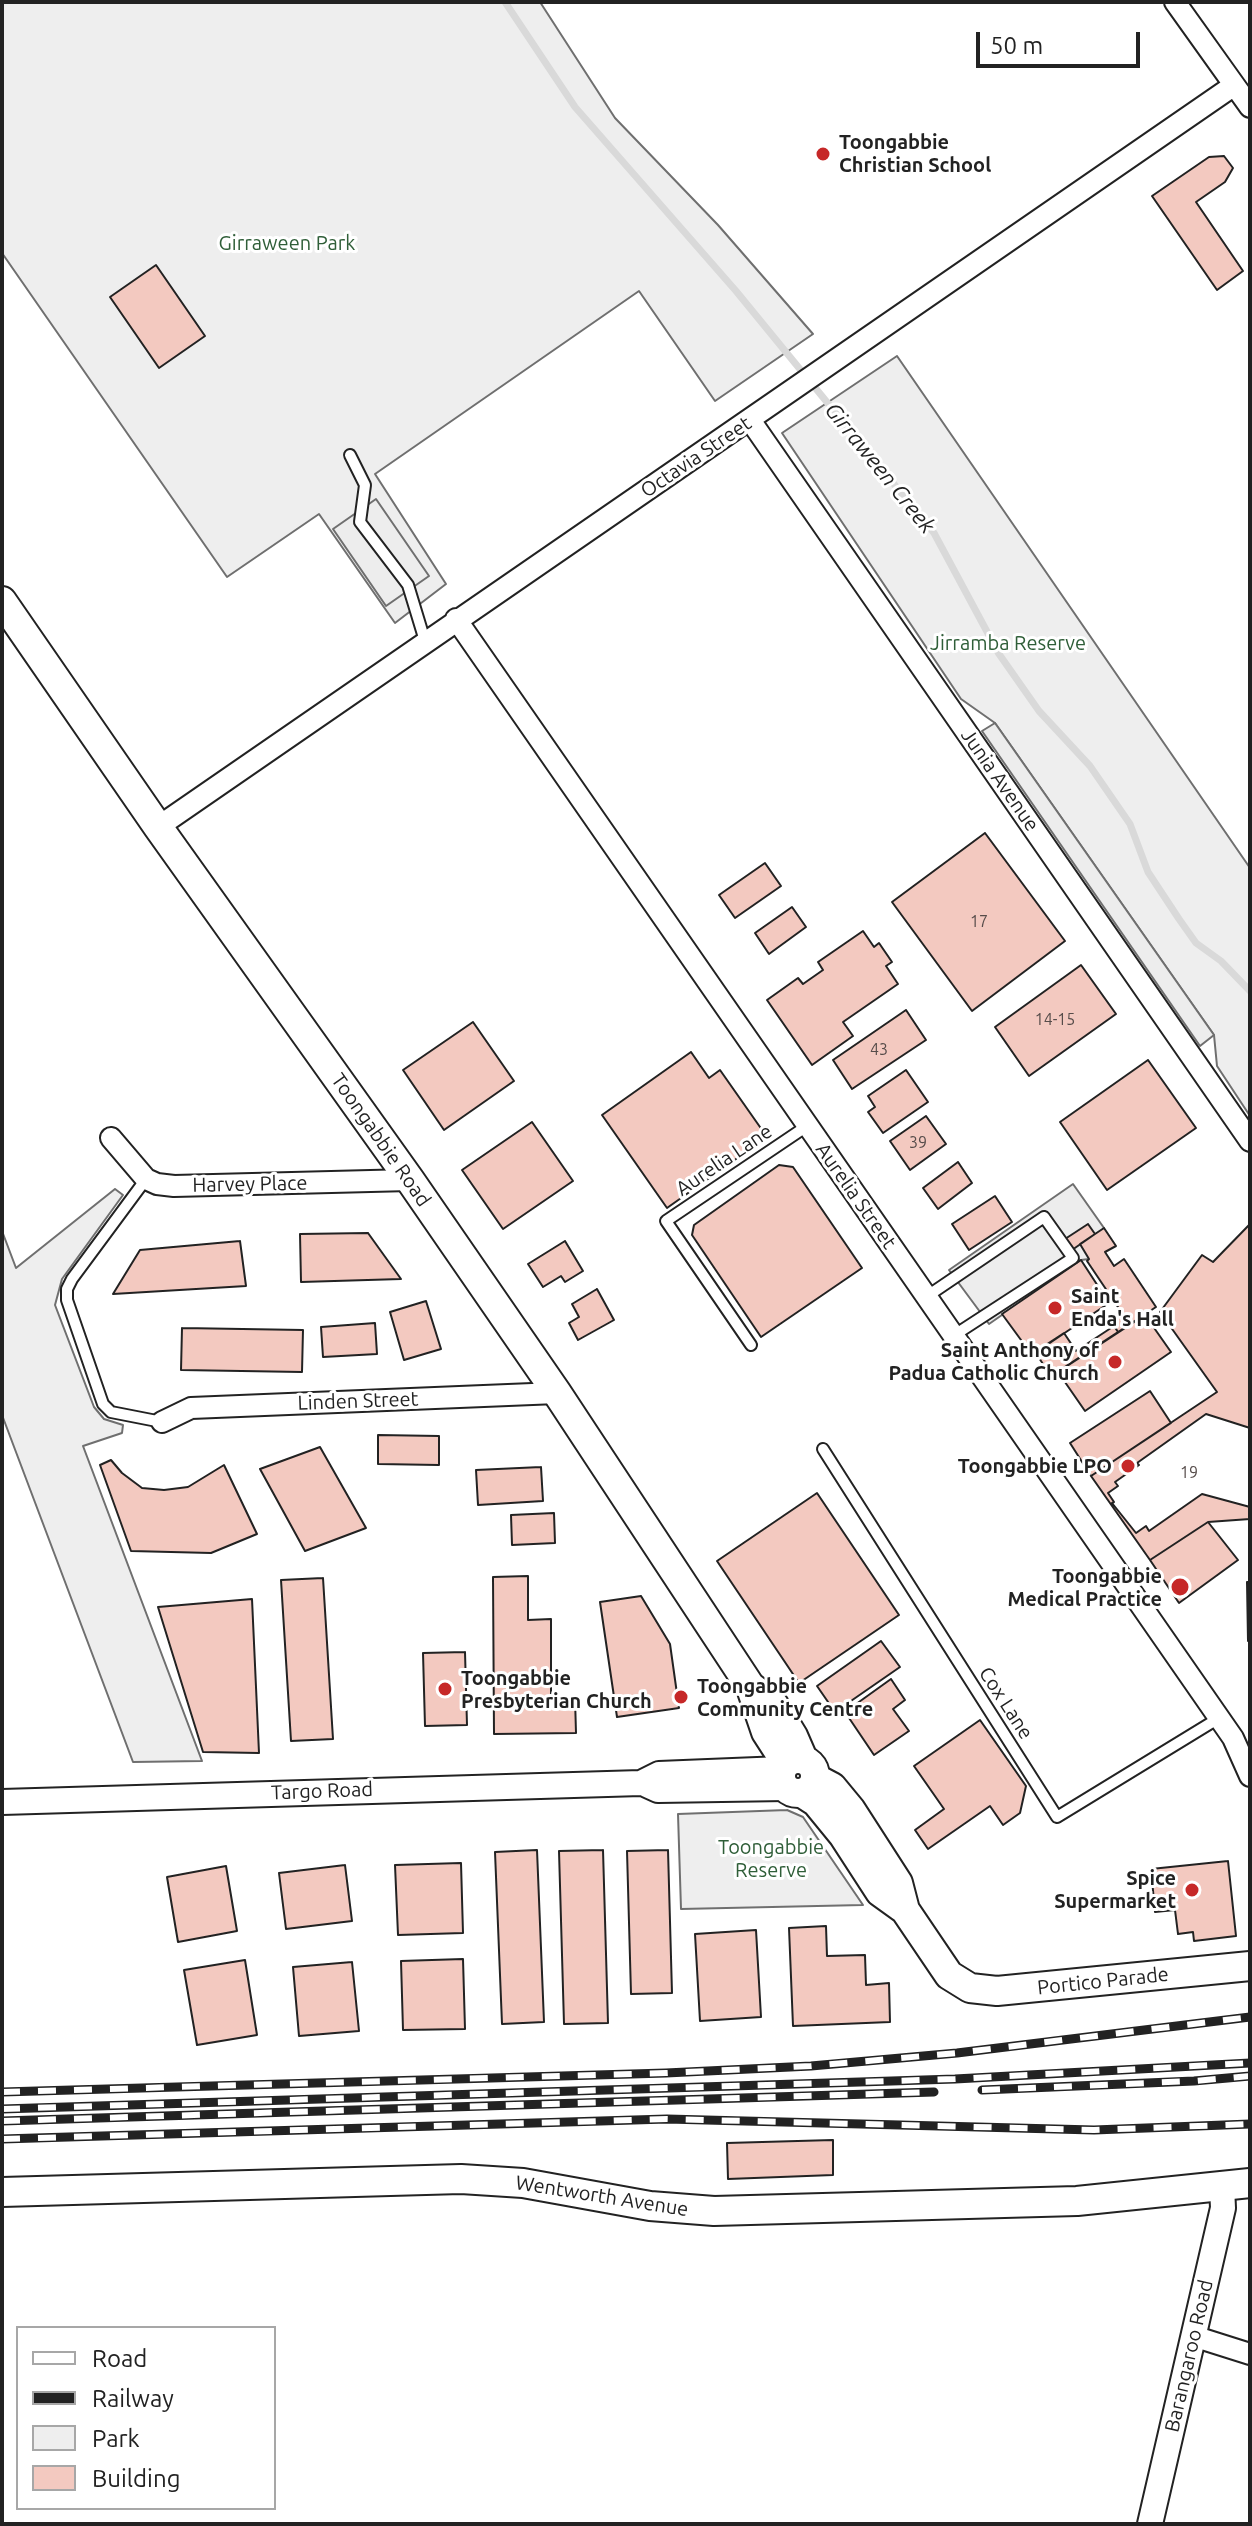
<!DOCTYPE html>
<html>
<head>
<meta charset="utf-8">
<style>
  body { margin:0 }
  #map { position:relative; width:1252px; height:2526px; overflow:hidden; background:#fff; font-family:Ubuntu,sans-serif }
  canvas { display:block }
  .frame { position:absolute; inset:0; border:4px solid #222; pointer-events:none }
  .legend { position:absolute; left:16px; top:2326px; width:260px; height:184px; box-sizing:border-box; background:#fff; border:2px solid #a7a7a7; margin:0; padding:10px 14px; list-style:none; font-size:24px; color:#222 }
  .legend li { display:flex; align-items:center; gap:16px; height:40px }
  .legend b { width:40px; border:2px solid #a7a7a7 }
  .scale { position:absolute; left:976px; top:32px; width:164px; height:36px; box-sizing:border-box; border:4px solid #222; border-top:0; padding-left:10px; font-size:24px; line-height:28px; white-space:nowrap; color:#222; -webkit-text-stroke:6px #fff; paint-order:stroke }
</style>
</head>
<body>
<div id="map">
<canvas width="1252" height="2526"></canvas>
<div class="frame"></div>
<ul class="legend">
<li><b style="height:10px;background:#fff"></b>Road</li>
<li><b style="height:10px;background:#222"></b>Railway</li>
<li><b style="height:22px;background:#eee"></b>Park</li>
<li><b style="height:22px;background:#f3c9c0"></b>Building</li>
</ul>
<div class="scale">50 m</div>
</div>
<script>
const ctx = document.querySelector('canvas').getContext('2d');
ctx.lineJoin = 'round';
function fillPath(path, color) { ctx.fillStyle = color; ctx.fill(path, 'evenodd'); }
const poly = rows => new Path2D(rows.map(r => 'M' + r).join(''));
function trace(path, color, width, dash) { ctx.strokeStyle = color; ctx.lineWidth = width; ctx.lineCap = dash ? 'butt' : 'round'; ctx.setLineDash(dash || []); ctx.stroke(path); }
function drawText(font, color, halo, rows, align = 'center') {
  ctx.font = font + ' Ubuntu,sans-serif'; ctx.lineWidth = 6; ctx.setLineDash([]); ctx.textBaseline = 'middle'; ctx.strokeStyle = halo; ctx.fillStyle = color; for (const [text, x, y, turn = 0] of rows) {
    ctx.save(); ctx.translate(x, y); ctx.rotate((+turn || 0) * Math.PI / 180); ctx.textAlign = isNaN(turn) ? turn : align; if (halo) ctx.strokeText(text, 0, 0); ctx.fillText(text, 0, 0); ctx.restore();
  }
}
const green = poly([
  [2,2,540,2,615,118,718,225,813,334,715,401,639,291,375,474,446,584,395,623,319,514,227,577,2,253,2,2],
  [897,356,1250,868,1250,1116,1217,1066,1214,1035,995,723,961,699,782,433,897,356],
  [115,1189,123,1195,62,1279,55,1305,94,1407,104,1419,123,1425,122,1433,83,1446,202,1761,133,1762,2,1415,2,1231,16,1268,115,1189],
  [787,1810,803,1817,863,1905,681,1909,678,1814,787,1810]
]);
const parking = poly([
  [376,499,429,576,386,606,333,529,376,499],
  [995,723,1214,1035,1200,1046,982,731,995,723],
  [1073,1184,1104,1228,1089,1259,1081,1260,989,1324,949,1270,1073,1184]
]);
const stream = poly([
  [505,2,575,107,736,291,934,533,999,654,1039,711,1090,766,1130,824,1148,872,1179,919,1196,943,1221,961,1250,991]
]);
const building = poly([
  [1224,156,1233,168,1225,182,1196,202,1243,271,1217,290,1152,196,1209,157,1224,156],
  [156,265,205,336,159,368,110,297,156,265],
  [985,833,1065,941,972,1011,892,902,985,833],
  [765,863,781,886,735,918,719,895,765,863],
  [792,907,806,927,769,954,755,933,792,907],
  [863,931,874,947,879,943,892,962,886,966,898,984,843,1022,853,1036,812,1065,767,1000,798,978,803,984,823,970,818,962,863,931],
  [1081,965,1116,1014,1029,1076,995,1027,1081,965],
  [906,1010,926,1040,852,1089,833,1060,906,1010],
  [473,1022,514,1081,444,1130,403,1070,473,1022],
  [691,1052,709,1078,720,1070,767,1137,667,1208,602,1115,691,1052],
  [1148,1060,1196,1128,1107,1190,1060,1122,1148,1060],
  [906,1070,928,1102,883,1133,868,1112,875,1107,868,1096,906,1070],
  [926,1116,946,1144,910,1170,890,1141,926,1116],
  [532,1122,573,1181,503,1229,462,1170,532,1122],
  [958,1162,972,1183,938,1209,923,1188,958,1162],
  [779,1165,793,1167,862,1268,761,1337,692,1235,694,1225,779,1165],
  [995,1196,1012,1222,969,1250,952,1224,995,1196],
  [1088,1224,1095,1234,1072,1250,1065,1239,1088,1224],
  [1250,1224,1250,1519,1208,1522,1150,1560,1091,1476,1217,1392,1160,1312,1202,1255,1213,1262,1250,1224],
  [1104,1228,1116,1246,1105,1252,1114,1266,1124,1259,1156,1307,1118,1332,1111,1321,1122,1313,1087,1261,1089,1259,1080,1244,1104,1228],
  [368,1233,401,1279,301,1282,300,1234,368,1233],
  [240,1241,246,1286,113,1294,140,1250,240,1241],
  [565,1241,583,1271,565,1282,561,1276,543,1287,528,1264,565,1241],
  [1081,1260,1109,1303,1032,1355,1002,1314,1081,1260],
  [597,1289,614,1320,578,1340,569,1323,579,1317,572,1304,597,1289],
  [426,1301,441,1349,404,1360,390,1312,426,1301],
  [1145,1315,1171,1352,1085,1411,1058,1372,1145,1315],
  [375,1323,377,1354,323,1357,321,1327,375,1323],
  [1114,1326,1118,1332,1051,1376,1035,1352,1064,1333,1076,1351,1114,1326],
  [182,1328,303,1330,302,1372,181,1370,182,1328],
  [1150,1391,1171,1423,1091,1476,1070,1443,1150,1391],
  [1206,1414,1250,1428,1250,1507,1202,1494,1149,1531,1146,1526,1136,1533,1112,1503,1114,1502,1108,1493,1118,1486,1115,1482,1139,1465,1137,1463,1206,1414],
  [378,1435,439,1436,439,1465,378,1464,378,1435],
  [320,1447,366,1528,305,1551,260,1469,320,1447],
  [111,1460,122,1473,142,1488,164,1490,188,1487,224,1465,257,1534,211,1553,131,1551,100,1465,111,1460],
  [541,1467,543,1501,478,1505,476,1470,541,1467],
  [817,1493,899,1615,799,1683,717,1561,817,1493],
  [554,1513,555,1543,512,1545,511,1515,554,1513],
  [1208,1522,1238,1560,1179,1603,1150,1560,1208,1522],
  [528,1576,528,1620,551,1619,551,1698,575,1698,576,1733,494,1734,493,1577,528,1576],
  [323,1578,333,1739,291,1741,281,1580,323,1578],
  [1247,1582,1250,1582,1250,1641,1248,1641,1247,1582],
  [641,1596,670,1644,679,1708,617,1717,600,1602,641,1596],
  [252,1599,259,1753,203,1752,158,1607,252,1599],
  [881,1641,900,1667,835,1712,817,1686,881,1641],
  [465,1652,467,1725,425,1726,423,1653,465,1652],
  [891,1679,905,1700,893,1709,909,1731,874,1755,845,1712,891,1679],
  [980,1720,1026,1786,1020,1813,1003,1825,990,1806,928,1849,915,1830,944,1809,914,1766,980,1720],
  [537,1850,544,2022,502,2024,495,1852,537,1850],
  [603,1850,608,2023,564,2024,559,1851,603,1850],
  [668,1850,672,1993,631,1994,627,1851,668,1850],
  [1228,1861,1236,1936,1194,1941,1193,1932,1178,1934,1175,1910,1155,1912,1151,1869,1228,1861],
  [461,1863,463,1933,398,1935,395,1865,461,1863],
  [345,1865,352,1921,286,1929,279,1873,345,1865],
  [226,1866,237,1931,178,1942,167,1877,226,1866],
  [826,1926,827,1956,865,1955,866,1985,889,1983,890,2022,793,2026,789,1928,826,1926],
  [756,1930,761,2017,700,2021,695,1934,756,1930],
  [463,1959,465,2029,403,2030,401,1961,463,1959],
  [245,1960,257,2035,197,2045,184,1970,245,1960],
  [352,1962,359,2031,299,2036,293,1967,352,1962],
  [833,2140,833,2175,728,2179,727,2143,833,2140]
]);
const service = poly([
  [350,455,365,485,360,522,408,585,425,641],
  [146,1179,72,1279,67,1289,67,1300,103,1404,111,1412,162,1422],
  [926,1297,1044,1217,1073,1258,953,1336],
  [751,1345,666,1221,807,1126],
  [823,1449,1057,1817,1219,1718]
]);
const minor = poly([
  [1175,2,1250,107],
  [750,420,1250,1141],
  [456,619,1233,1738,1250,1776],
  [158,827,1233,86],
  [111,1138,146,1179,157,1184,174,1186,410,1180],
  [162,1422,191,1408,557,1393],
  [1193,2336,1250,2354]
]);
const tertiary = poly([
  [647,1785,658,1790,786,1788],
  [2,1802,641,1783,659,1774,782,1769],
  [1150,2524,1223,2208,1222,2187]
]);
const secondary = poly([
  [2,601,158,827,410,1180,557,1393,750,1686,774,1705,793,1736,803,1759],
  [752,1691,766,1732,786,1763],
  '781 1776a17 17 0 1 1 34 0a17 17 0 1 1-34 0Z',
  [815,1778,832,1787,851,1810,898,1883,905,1910,949,1975,970,1988,997,1991,1250,1966],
  [802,1793,816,1802,843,1835,880,1892,905,1910],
  [2,2192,461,2179,523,2183,650,2206,714,2211,1077,2201,1250,2183]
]);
const rail = poly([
  [982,2090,1194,2081,1250,2076],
  [2,2092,666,2073,811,2066,957,2053,1250,2017],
  [2,2109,955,2079,1250,2063],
  [2,2121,934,2092],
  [2,2139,667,2119,1094,2130,1250,2124]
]);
const markers = [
  [823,154,8,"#c62828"],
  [1055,1308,8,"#c62828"],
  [1115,1362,8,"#c62828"],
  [1128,1466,8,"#c62828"],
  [1180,1587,10,"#c62828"],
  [445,1689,8,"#c62828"],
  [681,1697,8,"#c62828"],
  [1192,1890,8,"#c62828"]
];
const numberNames = [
  ["17",979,922],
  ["14-15",1055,1020],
  ["43",879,1050],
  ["39",918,1143],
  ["19",1189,1473]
];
const poiNames = [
  ["Toongabbie",839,142],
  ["Christian School",839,165],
  ["Saint",1071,1296],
  ["Enda's Hall",1071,1319],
  ["Saint Anthony of",1099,1350,"right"],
  ["Padua Catholic Church",1099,1373,"right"],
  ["Toongabbie LPO",1112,1466,"right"],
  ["Toongabbie",1162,1576,"right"],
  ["Medical Practice",1162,1599,"right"],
  ["Toongabbie",461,1678],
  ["Presbyterian Church",461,1701],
  ["Toongabbie",697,1686],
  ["Community Centre",697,1709],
  ["Spice",1176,1878,"right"],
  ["Supermarket",1176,1901,"right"]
];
const parkNames = [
  ["Girraween Park",287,243],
  ["Jirramba Reserve",1008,643],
  ["Toongabbie",771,1847],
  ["Reserve",771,1870]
];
const streetNames = [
  ["Octavia Street",696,457,-34],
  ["Junia Avenue",1000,780,55],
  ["Toongabbie Road",381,1140,55],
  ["Aurelia Lane",724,1160,-34],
  ["Harvey Place",250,1184,-1],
  ["Aurelia Street",856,1196,55],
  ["Linden Street",358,1401,-2],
  ["Cox Lane",1006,1703,57],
  ["Targo Road",322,1791,-2],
  ["Portico Parade",1103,1981,-6],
  ["Wentworth Avenue",602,2196,9],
  ["Barangaroo Road",1189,2356,-77]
];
const waterNames = [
  ["Girraween Creek",880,468,51]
];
fillPath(green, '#eee');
trace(green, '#6f6f6f', 2);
fillPath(parking, '#ededed');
trace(parking, '#6f6f6f', 2);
trace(stream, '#d9d9d9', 7);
fillPath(building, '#f3c9c0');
trace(building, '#222', 2);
trace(service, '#222', 14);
trace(minor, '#222', 24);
trace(tertiary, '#222', 28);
trace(secondary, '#222', 32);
trace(service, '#fff', 10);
trace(minor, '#fff', 20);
trace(tertiary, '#fff', 24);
trace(secondary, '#fff', 28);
trace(rail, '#222', 9);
trace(rail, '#fff', 6, [18]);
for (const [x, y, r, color] of markers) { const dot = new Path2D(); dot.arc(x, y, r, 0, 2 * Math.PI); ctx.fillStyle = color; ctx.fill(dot); trace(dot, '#fff', 3); }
drawText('16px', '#564c4a', null, numberNames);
drawText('bold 20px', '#222', '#fff', poiNames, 'left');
drawText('20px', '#2f5e38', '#fff', parkNames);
drawText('20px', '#222', '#fff', streetNames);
drawText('italic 22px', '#222', '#fff', waterNames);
</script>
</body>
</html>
